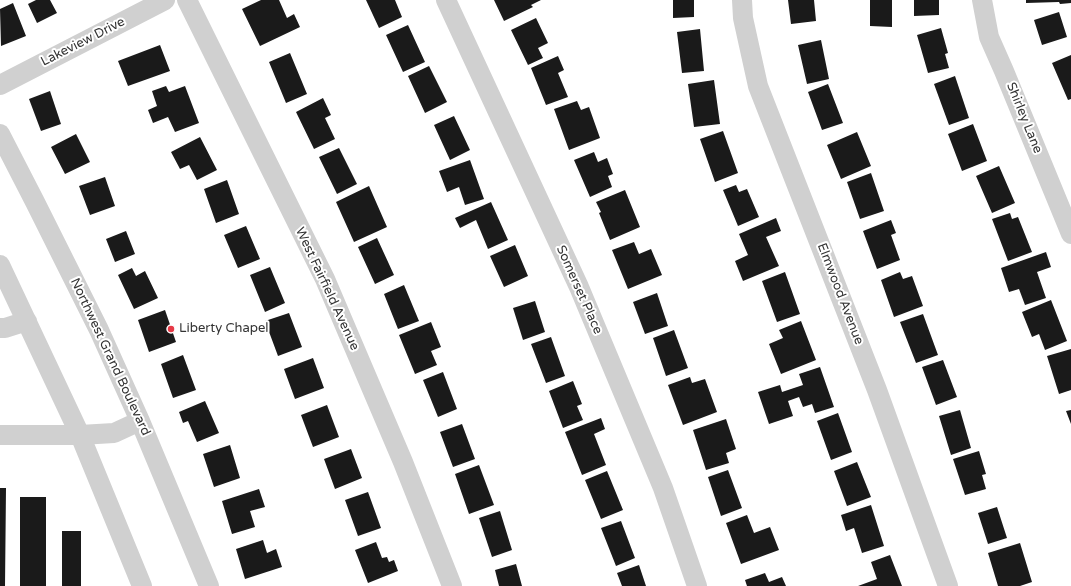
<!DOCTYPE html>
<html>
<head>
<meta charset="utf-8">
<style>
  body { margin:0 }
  canvas { display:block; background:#fff }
</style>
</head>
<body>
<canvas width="1071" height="586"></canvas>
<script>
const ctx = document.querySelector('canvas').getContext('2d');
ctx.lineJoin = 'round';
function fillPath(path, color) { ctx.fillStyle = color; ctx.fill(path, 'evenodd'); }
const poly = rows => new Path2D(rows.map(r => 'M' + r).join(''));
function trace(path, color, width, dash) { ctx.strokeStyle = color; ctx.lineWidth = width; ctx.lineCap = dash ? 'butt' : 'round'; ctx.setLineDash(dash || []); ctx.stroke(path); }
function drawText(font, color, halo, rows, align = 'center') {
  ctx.font = font + ' "Varela Round",sans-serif'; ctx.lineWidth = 4; ctx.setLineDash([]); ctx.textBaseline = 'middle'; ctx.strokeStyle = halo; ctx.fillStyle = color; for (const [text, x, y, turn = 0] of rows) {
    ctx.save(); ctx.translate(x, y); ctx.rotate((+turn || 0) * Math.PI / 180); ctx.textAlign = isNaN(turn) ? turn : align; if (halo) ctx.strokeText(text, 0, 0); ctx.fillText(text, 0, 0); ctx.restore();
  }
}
const building = poly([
  [36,0,50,0,57,13,37,23,28,4],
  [261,0,279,0,287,18,294,14,300,27,260,46,242,9],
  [366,0,395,0,402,17,379,28],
  [494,0,541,0,531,5,533,7,504,21],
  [673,0,694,0,694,17,673,18],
  [788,0,814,0,816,21,791,24],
  [870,0,892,0,892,27,870,26],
  [914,0,939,0,939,15,914,16],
  [1026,0,1071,0,1071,3,1060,4,1059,2,1026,3],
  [13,3,26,36,1,46,0,9],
  [1059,12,1067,37,1042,45,1034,20],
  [536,18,548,43,538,48,543,58,528,65,511,30],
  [408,25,425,62,403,72,386,35],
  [941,28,948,53,945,54,949,68,928,73,917,35],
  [700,29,704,71,682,73,677,32],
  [821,40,829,79,807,84,798,45],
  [160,45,170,71,128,86,118,61],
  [290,53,307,94,286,103,269,62],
  [1071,55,1071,99,1068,100,1052,63],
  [558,56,564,70,558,73,568,97,546,105,531,68],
  [429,66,447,102,425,113,408,76],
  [955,76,969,118,949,125,934,84],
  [714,80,720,124,694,127,688,84],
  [828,84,843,123,822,130,808,92],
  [166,86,169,92,185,86,199,123,175,132,168,117,153,123,148,110,157,106,152,91],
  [50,91,61,124,41,131,29,99],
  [323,98,331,115,325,118,335,139,314,149,296,112],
  [577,101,581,110,589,107,600,138,569,150,554,109],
  [454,116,470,150,450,160,434,125],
  [973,124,987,161,962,171,948,134],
  [723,131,738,173,715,182,700,139],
  [857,132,871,166,841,179,827,145],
  [76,134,90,162,65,174,51,147],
  [200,137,217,170,197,180,189,165,180,169,171,152],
  [339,148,357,184,337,194,319,157],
  [594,152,598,162,607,158,613,174,608,176,612,187,590,197,574,160],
  [470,160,484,199,465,205,459,187,447,192,439,171],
  [999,166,1015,203,992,213,976,176],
  [871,173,884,211,860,219,847,182],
  [105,177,115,206,90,215,79,186],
  [227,180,239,214,216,223,204,189],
  [736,185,739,192,747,189,759,217,738,226,723,190],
  [369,186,387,227,354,242,336,202],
  [625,190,640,227,610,240,599,213,601,212,596,202],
  [491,202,508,240,488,249,476,220,460,228,455,218],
  [1010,213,1012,219,1018,217,1032,252,1008,261,992,219],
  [776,218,781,231,766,237,779,266,743,281,735,261,748,255,739,234],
  [891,220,896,233,891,235,900,260,877,269,863,231],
  [246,226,260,259,238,268,224,235],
  [126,231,135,254,115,262,106,239],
  [377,238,394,275,375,284,358,247],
  [634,242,639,254,651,249,662,275,628,289,612,250],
  [515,245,528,276,504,287,490,256],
  [1046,252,1051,267,1037,272,1046,298,1025,305,1019,289,1009,292,1001,268],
  [270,267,285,303,265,312,250,275],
  [132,268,136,276,145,271,158,298,134,309,118,275],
  [785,272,800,314,777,322,762,281],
  [900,272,903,279,912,276,923,306,894,317,881,280],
  [404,285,419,321,398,329,384,294],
  [657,293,668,326,645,334,633,302],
  [1051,300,1067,341,1045,350,1039,334,1032,337,1022,312],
  [535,301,545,332,523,340,513,308],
  [165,310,176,342,149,352,138,320],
  [289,313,302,347,278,356,265,321],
  [923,314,938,355,916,363,900,322],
  [801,321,816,360,781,374,769,344,783,338,779,330],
  [431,322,441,347,431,351,437,365,415,374,399,335],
  [674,330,688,368,666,376,653,338],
  [551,337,565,376,546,383,531,344],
  [1071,349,1071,390,1059,394,1047,356],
  [183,355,196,390,173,398,161,364],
  [313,358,324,388,295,399,284,369],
  [943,360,957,397,936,405,922,367],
  [820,367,834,407,815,413,812,404,803,407,799,397,788,401,793,416,769,424,758,392,780,385,782,392,803,385,799,374],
  [443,372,457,409,438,417,423,380],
  [690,377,692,383,705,379,717,412,683,425,668,385],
  [573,381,582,404,577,406,583,420,563,428,549,391],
  [205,401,219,433,197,442,188,421,183,423,179,412],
  [327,405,339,437,313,447,301,415],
  [960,410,971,448,951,455,939,416],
  [1071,410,1071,424,1066,411],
  [838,413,852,452,831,460,817,421],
  [601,418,605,429,594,434,606,465,582,475,565,432],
  [726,419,736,449,726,453,729,463,706,470,693,430],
  [462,424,475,459,453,467,440,432],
  [230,445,240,478,214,487,203,454],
  [351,449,362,478,335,489,324,459],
  [979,451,986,474,982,475,986,489,965,495,953,459],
  [857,462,871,497,847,506,834,471],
  [479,465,494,505,469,514,455,474],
  [728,470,742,508,721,516,708,477],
  [607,471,623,510,601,519,585,480],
  [0,488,6,488,5,586,0,586],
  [259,489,265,507,250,511,255,527,232,534,222,501],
  [368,492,381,528,358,536,345,500],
  [20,497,46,497,46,586,20,586],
  [871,505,884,546,862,553,854,528,846,531,841,515],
  [997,507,1007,538,988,544,978,513],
  [500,511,512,550,492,557,479,518],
  [747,515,754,533,770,527,779,550,741,564,726,523],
  [621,521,635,558,616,566,601,528],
  [62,531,81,531,81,586,62,586],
  [263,540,267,553,276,549,282,567,245,579,236,549],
  [376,542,382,558,387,557,389,562,394,560,398,571,368,583,355,550],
  [1020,543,1032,582,1020,586,998,586,988,553],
  [890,555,902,586,858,586,877,579,871,562],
  [516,564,522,586,499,586,495,570],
  [639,565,646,586,622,586,617,573],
  [765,573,769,582,782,577,786,586,747,586,745,580]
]);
const minor = poly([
  [187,0,325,279,403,462,452,586],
  [446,0,579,287,663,488,697,586],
  [742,0,743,18,758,86,877,390,948,586],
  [982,0,989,37,1004,71,1071,234],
  [0,85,165,0],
  [0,134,35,202,99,330,140,421,209,586],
  [0,265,80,435,142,586],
  [0,328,5,328,27,321],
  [0,435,80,435,114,433,140,421]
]);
const markers = [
  [171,329,4,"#e63946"]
];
const streetNames = [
  ["Lakeview Drive",83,42,-27],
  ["Shirley Lane",1024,118,68],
  ["West Fairfield Avenue",327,289,65],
  ["Somerset Place",579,290,66],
  ["Elmwood Avenue",840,294,69],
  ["Northwest Grand Boulevard",110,357,65]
];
const poiNames = [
  ["Liberty Chapel",179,329]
];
fillPath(building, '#1a1a1a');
trace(minor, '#d0d0d0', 20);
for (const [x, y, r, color] of markers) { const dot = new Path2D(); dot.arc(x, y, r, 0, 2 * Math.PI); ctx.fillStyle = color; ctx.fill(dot); trace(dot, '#fff', 1.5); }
drawText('13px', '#333', '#fff', streetNames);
drawText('13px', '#333', '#fff', poiNames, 'left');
</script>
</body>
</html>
